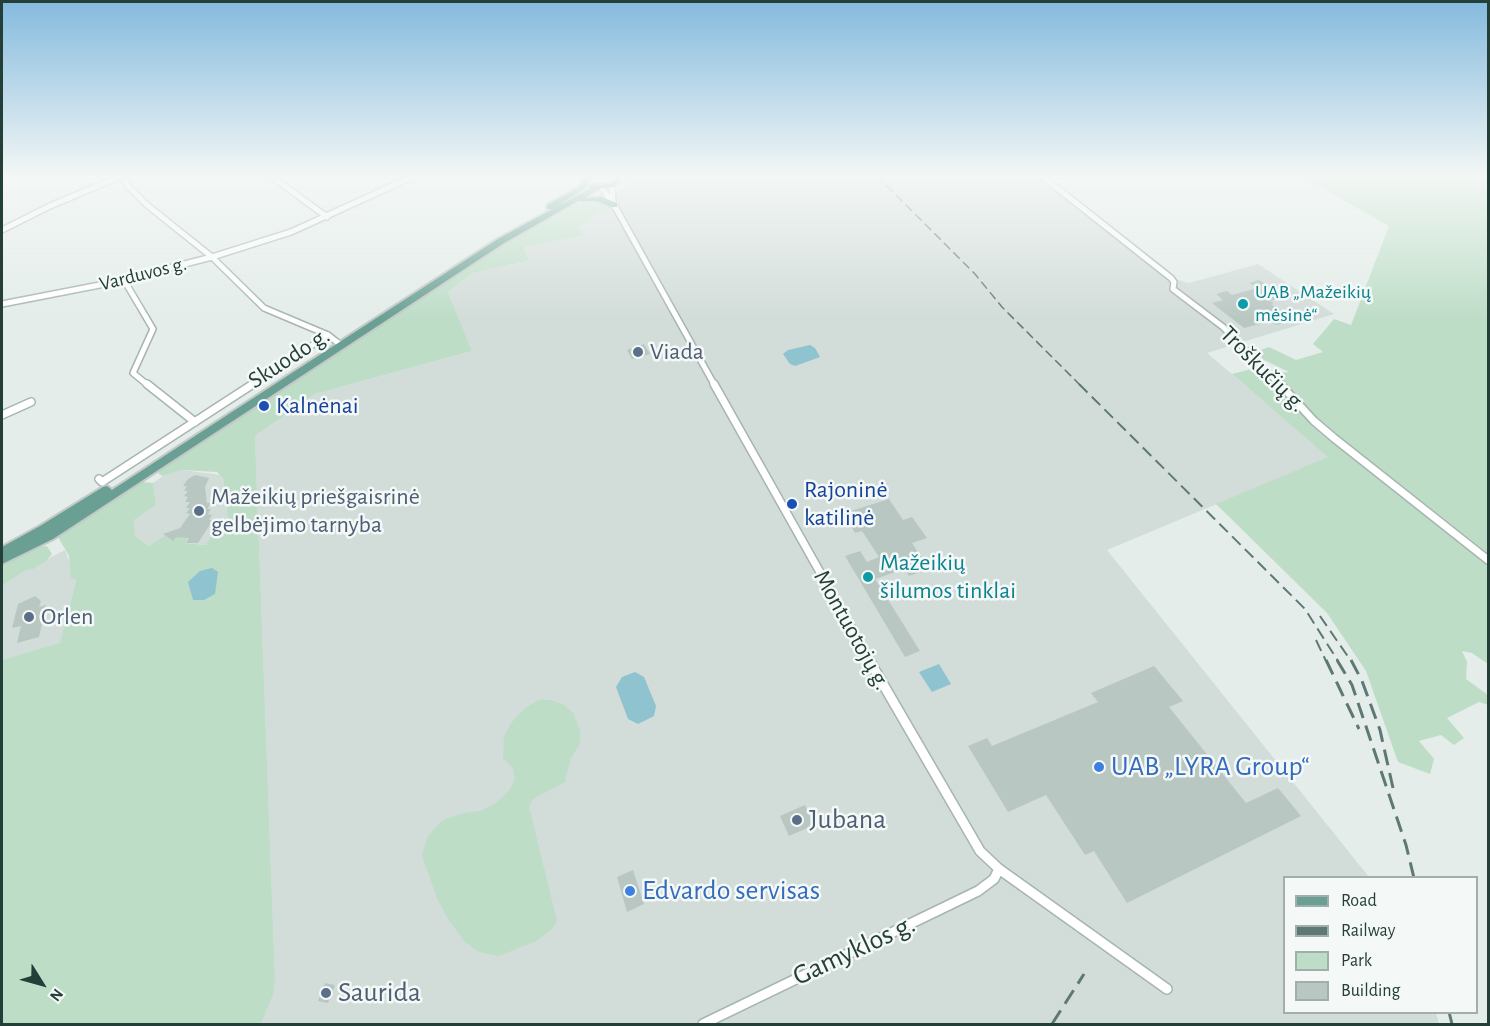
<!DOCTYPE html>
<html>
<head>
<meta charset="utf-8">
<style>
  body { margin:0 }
  #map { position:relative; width:1490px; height:1026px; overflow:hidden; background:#e4ede9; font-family:"Alegreya Sans",sans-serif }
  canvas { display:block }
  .frame { position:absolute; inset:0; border:3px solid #243e38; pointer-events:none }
  .legend { position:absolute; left:1283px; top:876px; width:195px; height:138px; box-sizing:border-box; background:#f4f9f7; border:2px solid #a1aeab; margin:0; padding:8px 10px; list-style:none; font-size:18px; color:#243e38 }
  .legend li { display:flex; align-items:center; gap:12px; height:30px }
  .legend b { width:30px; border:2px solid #a1aeab }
  .north { position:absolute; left:12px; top:954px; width:60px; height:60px; -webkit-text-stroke:4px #f4f9f7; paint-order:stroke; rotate:127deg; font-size:16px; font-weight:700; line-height:24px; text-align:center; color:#243e38 }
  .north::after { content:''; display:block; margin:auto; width:21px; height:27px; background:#243e38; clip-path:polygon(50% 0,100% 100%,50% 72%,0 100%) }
</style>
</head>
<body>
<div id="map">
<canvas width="1490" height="1026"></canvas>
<div class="frame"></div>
<ul class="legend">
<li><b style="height:8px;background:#6aa094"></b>Road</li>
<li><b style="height:8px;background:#5e7973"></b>Railway</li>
<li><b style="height:16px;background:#bdddc7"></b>Park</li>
<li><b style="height:16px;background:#b9c7c2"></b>Building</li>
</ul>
<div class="north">N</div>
</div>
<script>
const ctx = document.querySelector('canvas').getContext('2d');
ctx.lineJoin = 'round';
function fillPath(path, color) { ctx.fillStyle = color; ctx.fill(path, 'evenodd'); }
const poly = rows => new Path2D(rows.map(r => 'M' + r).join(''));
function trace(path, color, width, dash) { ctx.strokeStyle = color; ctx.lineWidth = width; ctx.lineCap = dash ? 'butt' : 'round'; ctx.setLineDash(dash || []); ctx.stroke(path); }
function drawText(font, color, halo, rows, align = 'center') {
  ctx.font = font + ' "Alegreya Sans",sans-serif'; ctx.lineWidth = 5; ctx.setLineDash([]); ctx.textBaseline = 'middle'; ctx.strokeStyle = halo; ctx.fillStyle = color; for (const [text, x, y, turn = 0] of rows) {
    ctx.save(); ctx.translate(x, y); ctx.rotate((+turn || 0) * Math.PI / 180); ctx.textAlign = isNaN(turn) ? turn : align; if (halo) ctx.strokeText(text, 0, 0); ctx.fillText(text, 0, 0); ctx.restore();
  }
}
const built = poly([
  [635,176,1042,176,1171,278,1189,283,1258,264,1334,314,1207,353,1329,457,1107,550,1369,877,1284,878,1284,1012,1436,1013,1439,1024,261,1024,274,993,275,978,255,436,315,394,472,351,448,292,473,273,527,261,529,258,522,247,581,236,578,227,598,213,603,202,637,178],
  [182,470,221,475,223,478,228,521,217,537,206,545,185,543,188,537,149,546,135,536,134,520,156,505,153,483,163,476],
  [65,550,71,566,71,576,76,579,60,644,2,660,2,586,26,570]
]);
const green = poly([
  [1301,176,1488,176,1488,664,1472,653,1462,651,1467,662,1466,679,1488,695,1488,705,1479,702,1447,718,1464,738,1454,745,1441,735,1419,741,1434,759,1430,774,1398,762,1366,671,1327,613,1216,504,1328,457,1232,374,1259,367,1267,374,1289,372,1264,360,1256,352,1269,347,1296,360,1323,352,1313,344,1334,319,1351,325,1389,226],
  [597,201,609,208,598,213,578,227,582,236,523,247,529,259,527,261,473,273,448,292,472,351,315,394,255,436,275,978,274,993,261,1024,2,1024,2,660,60,643,76,580,71,578,69,556,58,537,59,534,137,483,142,482,153,483,156,505,134,520,135,536,149,546,165,536,171,540,175,536,188,537,185,543,206,545,211,537,218,537,228,521,223,478,217,472,182,470,163,476,159,474,158,470,510,239,577,204],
  [47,546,52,554,46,561,33,569,26,570,2,586,2,566,38,547],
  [539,700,551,700,564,705,573,713,580,730,580,743,570,760,565,782,533,799,529,807,557,921,552,929,536,941,499,956,479,952,465,942,448,919,437,898,422,855,428,836,443,820,464,813,480,811,496,803,509,791,515,779,513,768,503,758,504,736,512,722,524,709]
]);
const water = poly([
  [810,345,815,348,820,357,795,366,790,364,783,354,788,350],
  [212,568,218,572,215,594,204,600,193,600,188,582,200,571],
  [939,664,951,684,932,692,919,672],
  [635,672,644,677,656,706,654,716,638,724,628,719,616,687,622,677]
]);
const building = poly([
  [1259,280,1280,292,1272,294,1278,299,1270,301,1274,303,1271,304,1292,320,1276,325,1270,321,1244,328,1212,303,1223,300,1216,294,1227,291,1232,295,1253,289,1256,287,1249,283],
  [644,344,650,354,632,359,627,350],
  [195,475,209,478,205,487,207,503,211,503,207,509,211,509,208,514,212,515,209,520,213,520,198,543,186,543,189,538,176,537,173,541,163,534,180,528,190,514,186,513,190,508,186,508,190,502,185,502,188,497,184,496,188,491,184,491,187,486,183,486,188,479],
  [889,499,903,520,912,517,927,538,912,543,929,569,909,576,904,569,875,579,920,651,905,657,845,556,860,551,867,562,879,557,862,531,855,533,848,521,856,518,851,511],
  [35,596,41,601,39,607,46,605,39,637,17,643,21,626,12,628,18,604],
  [1154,666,1183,701,1169,707,1246,803,1278,788,1301,816,1127,903,1094,851,1085,855,1046,795,1008,812,968,746,987,738,992,746,1098,702,1091,693],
  [805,805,814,825,789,836,780,816],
  [633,870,644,904,627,912,617,877],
  [325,983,335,985,328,1003,318,1001]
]);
const streetFar2 = poly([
  [123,176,128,186,147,205,212,257,264,308,328,335,342,346],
  [271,176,327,217],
  [1042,176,1171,278,1174,282,1173,289,1223,327,1281,386],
  [619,179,628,176],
  [612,186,613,203],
  [601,187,613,203,715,386],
  [2,230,50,206,121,176],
  [124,280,153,329,133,373,149,386],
  [2,304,110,283,212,257,291,232,414,176],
  [250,386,328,335]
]);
const streetFar1 = poly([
  [147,384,195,422],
  [714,384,870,661],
  [1280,384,1314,421,1334,438,1488,560],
  [2,415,31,402],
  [99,479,102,482,253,384]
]);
const street = poly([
  [869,660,980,851,999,869,1167,989],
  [703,1024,978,891,994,879,999,869]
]);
const primary = poly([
  [585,176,592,176,584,189,553,209,547,209,547,205,579,187,585,176],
  [615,176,621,176,621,181,614,187,601,188,584,198,601,197,617,203,617,207,611,207,597,201,578,201,504,243,53,539,2,564,2,547,40,526,103,487,107,486,112,490,498,239,591,188,589,186,590,185,610,184,615,180,615,176]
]);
const railFar2 = poly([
  [877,176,975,274,1002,307,1081,386]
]);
const railFar1 = poly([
  [1079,384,1305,609,1338,661],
  [1320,616,1351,661],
  [1316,640,1326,661]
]);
const rail = poly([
  [1326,660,1359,729],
  [1337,660,1352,685,1406,845,1414,878],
  [1351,660,1362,681,1380,730,1393,788],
  [1449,1012,1452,1024],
  [1052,1024,1084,974]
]);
const markers = [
  [1243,304,6,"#0f9aa8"],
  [638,352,6,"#5c6f8a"],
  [264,406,6,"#1a4fb4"],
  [792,504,6,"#1a4fb4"],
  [199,511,6,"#5c6f8a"],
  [868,577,6,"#0f9aa8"],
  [29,617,6,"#5c6f8a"],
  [1099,767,6,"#3f7fe0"],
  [797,820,6,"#5c6f8a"],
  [630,891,6,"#3f7fe0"],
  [326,993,6,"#5c6f8a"]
];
const farStreetnames = [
  ["Varduvos g.",143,274,-14]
];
const farCulturenames = [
  ["UAB „Mažeikių",1255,292],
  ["mėsinė“",1255,315]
];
const serviceNames = [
  ["Viada",650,352],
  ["Mažeikių priešgaisrinė",211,497],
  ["gelbėjimo tarnyba",211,525],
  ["Orlen",41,617]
];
const streetNames = [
  ["Skuodo g.",289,358,-33],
  ["Troškučių g.",1263,369,45],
  ["Montuotojų g.",852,630,61]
];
const transitNames = [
  ["Kalnėnai",276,406],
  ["Rajoninė",804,490],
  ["katilinė",804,518]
];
const cultureNames = [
  ["Mažeikių",880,563],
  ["šilumos tinklai",880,591]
];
const nearShopnames = [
  ["UAB „LYRA Group“",1111,767],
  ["Edvardo servisas",642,891]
];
const nearServicenames = [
  ["Jubana",809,820],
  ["Saurida",338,993]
];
const nearStreetnames = [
  ["Gamyklos g.",854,950,-25]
];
fillPath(built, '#d2dcd8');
fillPath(green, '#bdddc7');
fillPath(water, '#8ec3cf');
fillPath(building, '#b9c7c2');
trace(streetFar2, '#a7b5b0', 8);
trace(streetFar1, '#a7b5b0', 10);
trace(street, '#a7b5b0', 12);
trace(primary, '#c2c9c7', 4);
trace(streetFar2, '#fff', 5);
trace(streetFar1, '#fff', 7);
trace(street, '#fff', 9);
fillPath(primary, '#6aa094');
trace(railFar2, '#5e7973', 1.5, [9, 4.5]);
trace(railFar1, '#5e7973', 2, [12, 6]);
trace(rail, '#5e7973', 3, [16, 8]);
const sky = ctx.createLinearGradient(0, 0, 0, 320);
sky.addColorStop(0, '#84bade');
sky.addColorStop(0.55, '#f3f7f5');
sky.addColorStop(1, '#f3f7f500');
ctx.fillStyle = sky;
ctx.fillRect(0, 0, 1490, 320);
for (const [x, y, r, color] of markers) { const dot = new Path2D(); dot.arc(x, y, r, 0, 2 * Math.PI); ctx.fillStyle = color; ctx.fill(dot); trace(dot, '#f4f9f7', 2); }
drawText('20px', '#243e38', '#f4f9f7', farStreetnames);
drawText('20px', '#0d838f', '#f4f9f7', farCulturenames, 'left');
drawText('24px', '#4e5e75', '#f4f9f7', serviceNames, 'left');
drawText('24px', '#243e38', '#f4f9f7', streetNames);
drawText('24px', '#164399', '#f4f9f7', transitNames, 'left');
drawText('24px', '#0d838f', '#f4f9f7', cultureNames, 'left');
drawText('28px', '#366cbe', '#f4f9f7', nearShopnames, 'left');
drawText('28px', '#4e5e75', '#f4f9f7', nearServicenames, 'left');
drawText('28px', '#243e38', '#f4f9f7', nearStreetnames);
</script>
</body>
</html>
